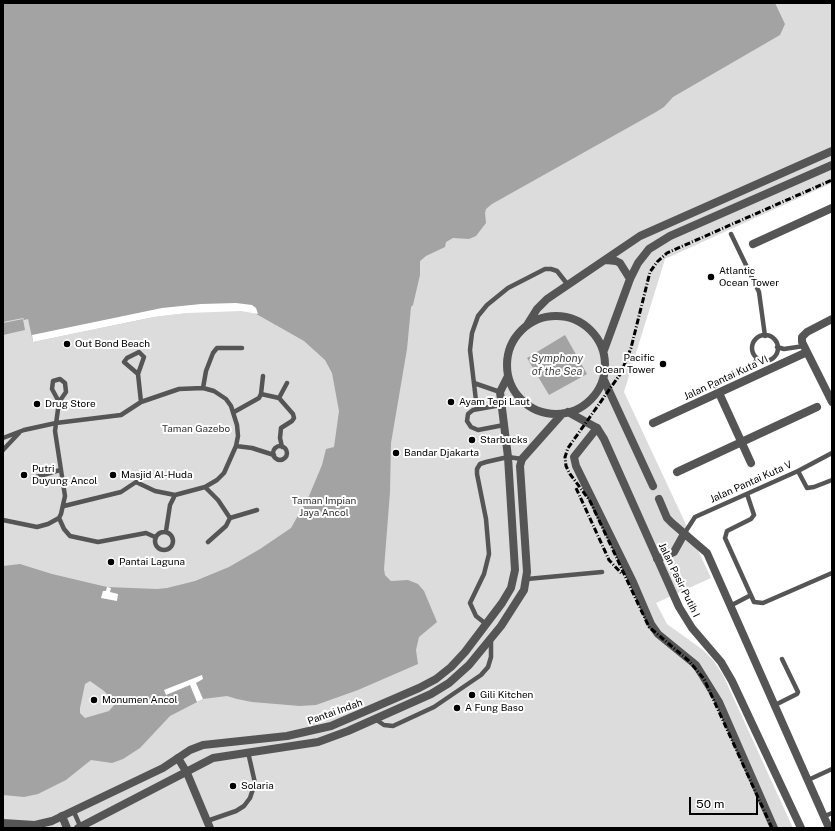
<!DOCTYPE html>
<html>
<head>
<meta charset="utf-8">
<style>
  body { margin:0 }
  #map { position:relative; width:835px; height:831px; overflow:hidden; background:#fff; font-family:"Public Sans",sans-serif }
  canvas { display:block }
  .frame { position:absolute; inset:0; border:4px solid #000; pointer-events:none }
  .scale { position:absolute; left:689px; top:797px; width:69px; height:18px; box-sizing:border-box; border:2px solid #000; border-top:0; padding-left:5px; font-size:12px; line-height:14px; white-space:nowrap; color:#000; -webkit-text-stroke:3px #fff; paint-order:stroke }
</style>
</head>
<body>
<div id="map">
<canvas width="835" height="831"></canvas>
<div class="frame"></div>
<div class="scale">50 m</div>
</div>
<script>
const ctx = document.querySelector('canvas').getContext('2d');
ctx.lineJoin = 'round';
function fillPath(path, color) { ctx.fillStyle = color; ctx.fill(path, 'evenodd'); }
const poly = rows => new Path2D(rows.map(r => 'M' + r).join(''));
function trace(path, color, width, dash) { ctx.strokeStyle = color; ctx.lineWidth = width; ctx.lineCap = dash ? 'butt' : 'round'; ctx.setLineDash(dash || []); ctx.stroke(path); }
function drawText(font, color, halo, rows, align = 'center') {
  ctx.font = font + ' "Public Sans",sans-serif'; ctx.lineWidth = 4; ctx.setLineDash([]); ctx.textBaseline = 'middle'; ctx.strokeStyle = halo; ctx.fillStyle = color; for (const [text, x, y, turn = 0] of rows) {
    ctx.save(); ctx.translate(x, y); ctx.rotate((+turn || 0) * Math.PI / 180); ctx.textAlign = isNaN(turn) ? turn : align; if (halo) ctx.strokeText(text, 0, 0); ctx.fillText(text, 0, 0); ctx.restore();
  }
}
const green = poly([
  [3,3,832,3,832,183,665,259,624,392,711,578,656,603,667,624,703,650,713,660,723,675,793,828,3,828]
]);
const water = poly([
  [3,3,775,3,785,24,780,35,673,97,664,107,656,112,492,204,486,209,485,213,486,223,476,236,469,239,453,238,446,242,445,247,426,256,420,261,420,275,413,305,411,307,407,349,391,443,390,492,384,569,385,575,391,581,408,580,418,584,424,591,437,622,419,637,416,650,418,664,358,690,316,705,300,706,252,702,237,699,227,696,203,699,170,716,140,748,123,759,112,763,91,760,66,780,38,794,24,797,3,795,3,566,20,564,52,574,107,587,157,589,167,588,195,581,229,567,260,549,291,528,309,496,322,465,326,449,334,447,339,411,332,373,325,360,304,341,251,311,203,311,154,317,33,342,28,319,24,320,23,318,3,322],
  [90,681,104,691,113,700,115,704,109,711,85,718,80,713,80,708,85,684],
  [23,319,25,330,3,335,3,323],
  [565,335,587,374,549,395,527,358]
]);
const pier = poly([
  [236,303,252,305,256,308,258,314,241,311,188,313,154,317,33,342,32,335,162,308,201,304],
  [107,587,111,588,110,592,118,594,117,601,101,598,103,591,106,591],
  [202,675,203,679,196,683,203,699,197,702,190,685,166,695,164,690]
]);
const tertiaryTunnel = poly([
  [653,486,659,499]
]);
const service = poly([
  [731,234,759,292,765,336],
  '752 348a13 13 0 1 1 26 0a13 13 0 1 1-26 0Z',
  [777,347,784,349,804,346],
  [138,374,124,362,127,358,139,352,144,357,138,374,141,402],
  [474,383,500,392],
  [715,386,754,364,757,359],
  [203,388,206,371,213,353,217,348,242,348],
  [261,394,279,398,293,414,294,418,292,421,281,428,280,438,282,447],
  [279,398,287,383],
  [501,405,473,410,468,414,467,421,471,427,478,430,504,425],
  [477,409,470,350,472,333,478,316,487,305,508,288,545,269,551,269,557,271,568,285],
  [234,412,259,398,261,394,263,376],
  [3,438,24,430,56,423,121,415,141,402,179,389,203,388,214,391,226,399,231,406,237,425,238,436,236,446,224,473,217,480,205,487,175,495,155,491,136,482,121,492,64,506],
  [236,446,252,448,274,455],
  '273 453a7 7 0 1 1 14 0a7 7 0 1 1-14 0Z',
  [3,450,19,433],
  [798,471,807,488,814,487,832,480],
  [33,478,60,470],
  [205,487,218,500,230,518],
  [747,494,754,515,751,519,727,531,725,538,754,602,763,603,832,573],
  [59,518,64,529,70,536,98,542,146,533,155,537],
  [3,520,37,527,48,524,59,518,61,514,65,496,55,431,59,402,66,392,65,383,60,379,53,381,52,389,59,402],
  [166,531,170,505,175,495],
  '155 541a9 9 0 1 1 18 0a9 9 0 1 1-18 0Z',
  [684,534,695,517,798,471,832,453],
  [208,542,226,526,230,518,257,510],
  [527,579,602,572],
  [730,606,751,595],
  [486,624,476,616,470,603,484,574,489,554,486,519,477,474,477,469,480,464,486,462,508,457,522,459],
  [775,705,797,694,798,692,782,659],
  [375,719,384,725,393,726,434,707,481,675,488,667,491,657,491,639],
  [808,780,832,769],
  [74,812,81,828],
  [825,816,832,813],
  [207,821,236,811,244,806,250,798,255,783,248,752]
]);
const minor = poly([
  [753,244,832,208],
  [832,319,807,332,802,337,802,342,832,402],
  [719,393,751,463],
  [653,423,807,352],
  [597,428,574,457,576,466,633,582,651,624,658,634,696,665,719,702,774,828],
  [677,472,817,407],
  [178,758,187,773,210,828],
  [62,816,67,828]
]);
const tertiary = poly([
  [606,260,616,261,620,263,630,279],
  '507 365a49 49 0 1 1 98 0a49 49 0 1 1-98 0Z',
  [527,325,537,309,547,299,640,236,832,151],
  [604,350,630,279,638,263,649,249,670,236,832,165],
  [604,380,653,486],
  [568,412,597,428,604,439,679,607,692,628,721,662,732,681,801,828],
  [659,499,667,518,672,523,707,553,829,828],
  [657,559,674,552,684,534],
  [3,823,35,825,52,821,163,768,190,750,203,745,287,736,331,726,419,688,436,679,451,667,465,652,502,603,511,588,515,570,508,457,500,392,508,376],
  [78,828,213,758,318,742,348,731,431,694,449,683,469,665,501,626,524,590,527,572,520,466,522,459,562,414]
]);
const rail = poly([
  [576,488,609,560,622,574],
  [772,828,704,679,689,661,649,627,590,501,570,474,566,466,565,457,568,448,621,373,631,348,650,272,657,262,667,253,832,180]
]);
const markers = [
  [711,277,4,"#000"],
  [67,344,4,"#000"],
  [663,364,4,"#000"],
  [451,402,4,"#000"],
  [37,404,4,"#000"],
  [472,440,4,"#000"],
  [396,453,4,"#000"],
  [24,475,4,"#000"],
  [113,475,4,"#000"],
  [111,562,4,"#000"],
  [472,695,4,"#000"],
  [94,700,4,"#000"],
  [457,708,4,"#000"],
  [233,786,4,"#000"]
];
const poiNames = [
  ["Atlantic",719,271],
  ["Ocean Tower",719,283],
  ["Out Bond Beach",75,344],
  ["Pacific",655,358,"right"],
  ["Ocean Tower",655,370,"right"],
  ["Ayam Tepi Laut",459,402],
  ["Drug Store",45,404],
  ["Starbucks",480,440],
  ["Bandar Djakarta",404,453],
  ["Putri",32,469],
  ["Duyung Ancol",32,481],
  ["Masjid Al-Huda",121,475],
  ["Pantai Laguna",119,562],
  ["Gili Kitchen",480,695],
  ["Monumen Ancol",102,700],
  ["A Fung Baso",465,708],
  ["Solaria",241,786]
];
const streetNames = [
  ["Jalan Pantai Kuta VI",726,378,-25],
  ["Jalan Pantai Kuta V",751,482,-24],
  ["Jalan Pasir Putih I",679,580,64],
  ["Pantai Indah",335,712,-20]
];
const parkNames = [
  ["Taman Gazebo",196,429],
  ["Taman Impian",324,501],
  ["Jaya Ancol",324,513]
];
const waterNames = [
  ["Symphony",557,359],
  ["of the Sea",557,372]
];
fillPath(green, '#dcdcdc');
fillPath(water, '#a3a3a3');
fillPath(pier, '#fff');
trace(tertiaryTunnel, '#d9d9d9', 8, [8, 4]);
trace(service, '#555', 4.5);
trace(minor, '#555', 8);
trace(tertiary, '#555', 8);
trace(rail, '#000', 3, [6, 2, 1, 2]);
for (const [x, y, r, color] of markers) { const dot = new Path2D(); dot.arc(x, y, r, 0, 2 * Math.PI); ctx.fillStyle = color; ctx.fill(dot); trace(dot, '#fff', 1.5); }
drawText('10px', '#000', '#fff', poiNames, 'left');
drawText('10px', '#000', '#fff', streetNames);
drawText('10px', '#333', '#fff', parkNames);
drawText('italic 11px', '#444', '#fff', waterNames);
</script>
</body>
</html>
